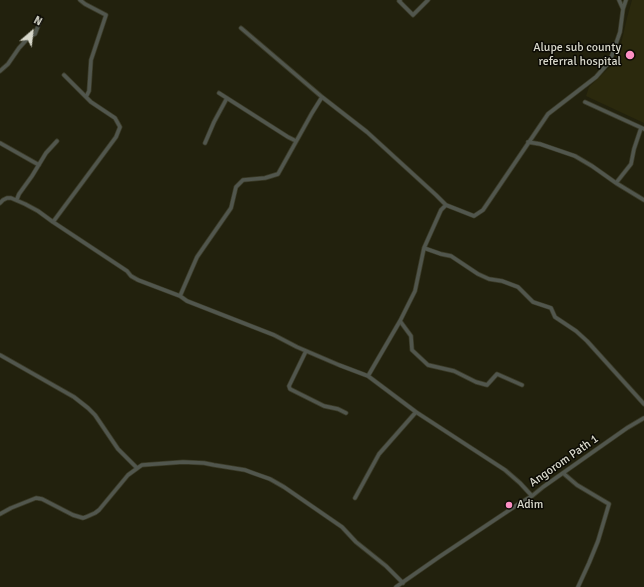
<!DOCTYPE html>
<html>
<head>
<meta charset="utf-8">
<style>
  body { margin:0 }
  #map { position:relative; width:644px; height:587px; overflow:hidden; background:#22210d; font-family:Signika,sans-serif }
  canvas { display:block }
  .north { position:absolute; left:12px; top:12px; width:40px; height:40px; -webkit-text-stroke:3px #0b0a04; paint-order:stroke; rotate:28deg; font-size:11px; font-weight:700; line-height:16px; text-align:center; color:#d8d8cb }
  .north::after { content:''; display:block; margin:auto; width:14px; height:18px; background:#d8d8cb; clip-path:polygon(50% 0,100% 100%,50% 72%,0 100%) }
</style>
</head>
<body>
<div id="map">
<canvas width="644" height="587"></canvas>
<div class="north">N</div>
</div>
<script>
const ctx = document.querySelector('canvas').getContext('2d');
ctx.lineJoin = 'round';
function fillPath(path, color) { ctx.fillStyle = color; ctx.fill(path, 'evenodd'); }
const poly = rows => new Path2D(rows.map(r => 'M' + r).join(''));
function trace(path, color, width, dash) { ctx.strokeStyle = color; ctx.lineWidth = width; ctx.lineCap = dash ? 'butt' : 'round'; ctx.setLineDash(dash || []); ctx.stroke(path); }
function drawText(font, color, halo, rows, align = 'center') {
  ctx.font = font + ' Signika,sans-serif'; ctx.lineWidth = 3; ctx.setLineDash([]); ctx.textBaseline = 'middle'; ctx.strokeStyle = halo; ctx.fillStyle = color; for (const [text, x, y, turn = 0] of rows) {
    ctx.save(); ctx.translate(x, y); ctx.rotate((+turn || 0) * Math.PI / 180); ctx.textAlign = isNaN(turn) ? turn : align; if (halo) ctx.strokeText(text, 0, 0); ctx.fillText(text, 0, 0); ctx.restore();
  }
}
const built = poly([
  [632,0,644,0,644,123,586,96,589,87,612,65,621,44,627,18]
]);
const street = poly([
  [400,0,399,1,413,15,428,0],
  [619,0,623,9],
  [241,28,322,97,367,132,436,195,446,205],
  [0,71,8,64,19,48,29,37,35,34,40,21],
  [64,75,86,97],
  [219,93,288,137,296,141],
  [585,102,644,129],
  [528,142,540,144,575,156,592,166,616,183,644,200],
  [0,143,39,165],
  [205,143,214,122,227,98],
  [616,183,631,164,634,149,641,128],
  [17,199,19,194,32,176,46,153,57,141],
  [0,203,3,200,7,198,11,198,25,204,38,211,53,222,127,271,131,276,138,280,180,296,187,301,274,335,297,347,339,365,368,376],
  [53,222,116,137,120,127,115,118,91,102,86,97,89,91,91,60,106,15,85,4,80,0],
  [424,248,441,254,451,256,478,274,489,279,502,281,518,287,533,302,551,308,555,317,576,331,587,341,644,404],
  [180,296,197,257,231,208,236,187,243,180,265,178,278,174,312,113,322,97],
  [400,321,411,336,412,350,428,365,454,371,476,382,487,385,497,374,522,385],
  [306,351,289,386,290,389,324,406,338,409,346,413],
  [0,355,74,397,88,408,95,415,118,449,137,468],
  [563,473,577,485,609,504,598,541,589,563,578,587],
  [532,496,520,483,505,470,416,412,368,376,400,321,415,291,424,248,441,210,446,205,474,216,483,210,548,114,596,77,610,61,620,32,623,9,626,0],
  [355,498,379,454,416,412],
  [0,514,11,508,36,498,42,499,73,515,83,518,86,517,95,513,99,510,128,475,139,467,142,465,183,462,204,463,214,465,245,470,253,473,270,479,284,487,342,527,356,542,386,566,403,583],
  [396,587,439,557,517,505,532,496,543,487,627,428,644,418]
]);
const markers = [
  [630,55,5,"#fc8fc3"],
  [509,505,4,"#fc8fc3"]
];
const poiNames = [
  ["Alupe sub county",621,48],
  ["referral hospital",621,62],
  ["Adim",517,505,"left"]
];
const streetNames = [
  ["Angorom Path 1",564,461,-35]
];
fillPath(built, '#2b290d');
trace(street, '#3b3b28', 5);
trace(street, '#51564d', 3.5);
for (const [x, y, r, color] of markers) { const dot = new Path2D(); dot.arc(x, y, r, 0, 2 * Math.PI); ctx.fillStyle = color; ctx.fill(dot); trace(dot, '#0b0a04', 1.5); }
drawText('12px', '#d8d8cb', '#0b0a04', poiNames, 'right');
drawText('12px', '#d8d8cb', '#0b0a04', streetNames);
</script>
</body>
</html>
